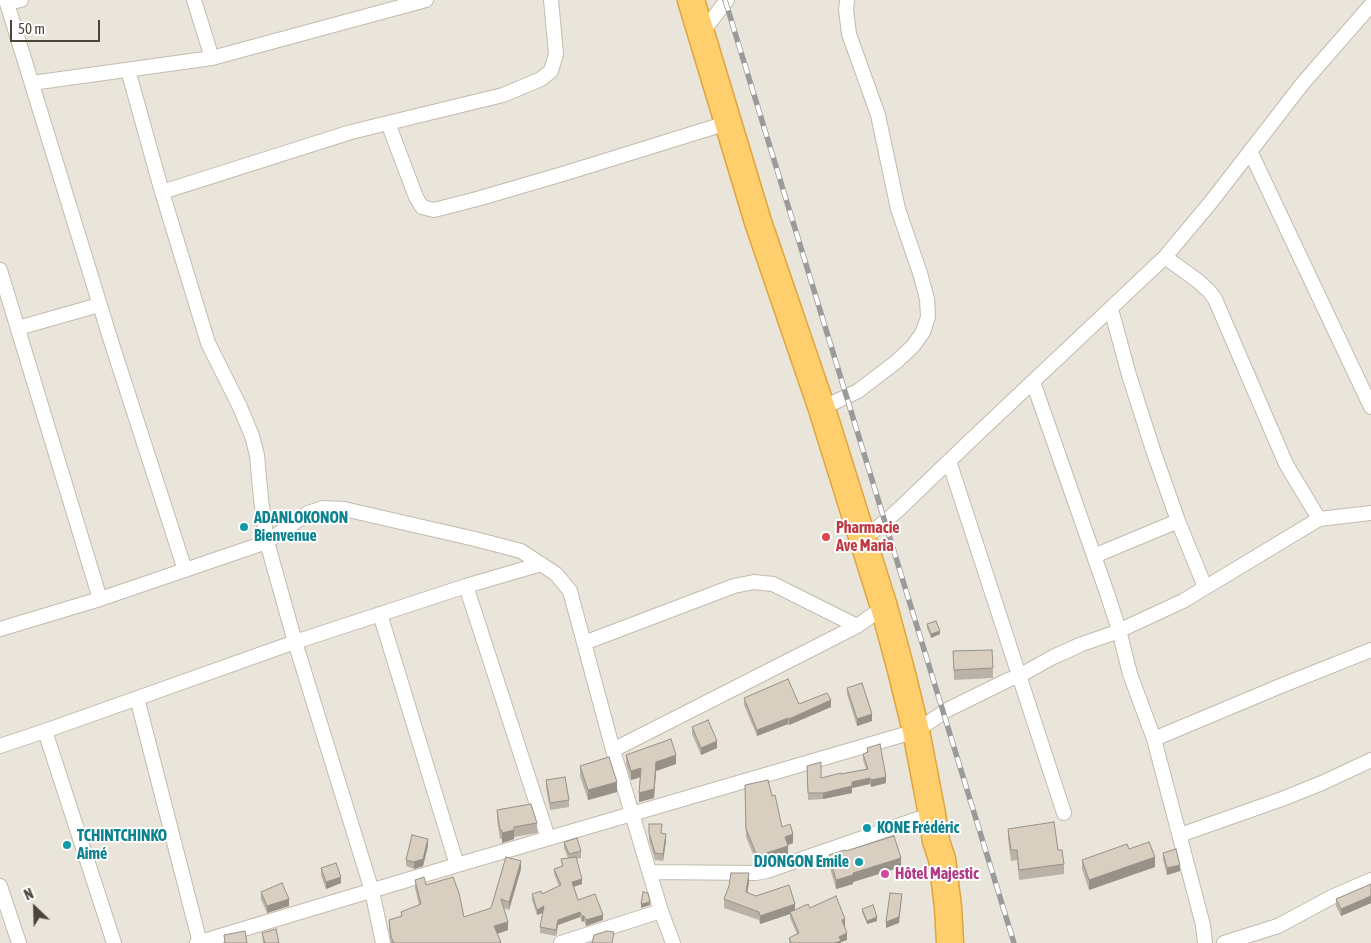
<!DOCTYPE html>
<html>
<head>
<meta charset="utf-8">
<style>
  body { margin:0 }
  #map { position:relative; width:1371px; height:943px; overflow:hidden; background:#f6f3ec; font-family:"Asap Condensed",sans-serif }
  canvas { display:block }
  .north { position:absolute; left:10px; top:883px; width:50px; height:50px; -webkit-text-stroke:4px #fff; paint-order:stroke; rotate:336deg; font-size:14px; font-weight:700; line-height:20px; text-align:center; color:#4b4439 }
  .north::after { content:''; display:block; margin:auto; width:18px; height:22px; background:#4b4439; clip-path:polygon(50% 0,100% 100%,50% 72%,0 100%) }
  .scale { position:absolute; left:10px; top:20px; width:90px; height:22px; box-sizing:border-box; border:2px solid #4b4439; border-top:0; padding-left:6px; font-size:15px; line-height:18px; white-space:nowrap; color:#4b4439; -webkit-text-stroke:4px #fff; paint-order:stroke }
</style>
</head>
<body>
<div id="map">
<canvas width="1371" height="943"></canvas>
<div class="north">N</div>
<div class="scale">50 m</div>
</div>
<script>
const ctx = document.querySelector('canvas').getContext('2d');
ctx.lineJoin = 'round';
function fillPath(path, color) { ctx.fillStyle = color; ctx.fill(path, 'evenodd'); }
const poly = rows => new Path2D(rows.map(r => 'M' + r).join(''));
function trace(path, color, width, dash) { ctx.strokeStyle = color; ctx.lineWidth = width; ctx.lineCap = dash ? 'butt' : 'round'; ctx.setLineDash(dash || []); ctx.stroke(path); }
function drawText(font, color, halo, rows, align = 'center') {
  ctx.font = font + ' "Asap Condensed",sans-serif'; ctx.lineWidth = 4; ctx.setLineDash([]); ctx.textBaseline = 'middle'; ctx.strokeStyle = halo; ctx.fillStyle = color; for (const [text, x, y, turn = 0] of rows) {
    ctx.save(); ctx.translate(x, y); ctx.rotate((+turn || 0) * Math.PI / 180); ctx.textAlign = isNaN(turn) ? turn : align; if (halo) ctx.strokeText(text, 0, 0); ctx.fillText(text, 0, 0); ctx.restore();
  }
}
const residential = poly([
  [0,0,1371,0,1371,943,0,943]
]);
const street = poly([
  [6,0,111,341,185,570],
  [194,0,212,58],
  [7,3,21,0],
  [701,34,727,0],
  [128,70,162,192,208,343,240,407,252,436,257,455,261,499,267,542,295,642,372,891,383,943],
  [32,83,212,58,426,0],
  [388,123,416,197,422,207,434,210,477,199,566,173,727,123],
  [1250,151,1371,407],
  [162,192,351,132,503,95,541,79,551,71,556,54,551,0],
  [1165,257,1198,281,1209,291,1215,299,1286,464,1319,519],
  [0,270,100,599],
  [1111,309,1129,375,1153,450,1178,521,1205,587],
  [18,328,99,305],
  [1033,382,1107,593,1119,630,1130,674,1154,739,1203,925,1205,943],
  [821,406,835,402,858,391,896,362,913,346,923,332,928,317,927,299,920,273,898,209,878,115,849,34,846,10,847,0],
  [949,461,1064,813],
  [863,540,896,512,970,441,1165,257,1211,202,1303,83,1371,5],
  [1094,556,1178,521],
  [466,586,548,838],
  [380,614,457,865],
  [0,629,100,599,267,542,308,513,323,508,344,509,475,539,521,551,556,574,570,591,613,750,661,911,673,943],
  [584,643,734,586,754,582,773,584,857,626],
  [137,698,200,943],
  [45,731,114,943],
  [1154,739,1278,687,1371,650],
  [0,746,45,731,295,642,466,586,541,564],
  [613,750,857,626,884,607],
  [1180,835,1282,799,1322,783,1371,760],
  [650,872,756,873,767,871,932,814],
  [0,886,19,943],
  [197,943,457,865,916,731,947,710,1008,680,1019,676,1053,657,1082,644,1114,633,1183,601,1319,519,1371,513],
  [561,943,661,911],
  [1224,943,1278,926,1332,897,1371,880]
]);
const highway = poly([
  [691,0,758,222,821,406,884,607,901,670,916,731,932,814,936,841,942,859,948,907,950,943]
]);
const rail = poly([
  [725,0,1014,943]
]);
const wall = poly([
  [927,624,940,634,931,638,927,628],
  [953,651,993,668,993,678,954,680],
  [847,688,872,721,857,726,847,694],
  [744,698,799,704,831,707,789,725,788,724,757,736,744,705],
  [692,727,717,748,701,755,692,734],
  [867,748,886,783,871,787,870,784,852,788,852,793,823,799,808,800,807,766,821,778,866,769,863,760,863,754,867,753],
  [626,755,676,764,656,771,654,798,639,802,640,777,631,780,626,764],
  [580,766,617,792,588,800,580,776],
  [546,780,569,800,569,807,550,810,546,787],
  [745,785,782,827,793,843,788,845,788,854,757,864,746,837],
  [497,810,537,823,537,833,514,837,514,839,502,843,502,839,500,839,497,819],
  [649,824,662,833,666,841,663,861,655,860,649,840],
  [1008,829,1058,850,1064,864,1064,874,1019,880,1017,860,1011,861,1008,839],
  [564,842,581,851,581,858,576,859,582,884,574,887,578,900,603,920,586,926,584,921,582,922,580,917,558,925,556,936,540,933,540,927,543,913,537,915,532,900,532,894,542,894,559,886,554,874,554,869,562,866,561,859,568,858,564,848],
  [428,846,423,866,414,869,406,866,406,860],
  [1129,849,1155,867,1089,890,1082,869,1082,860],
  [846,851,901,867,853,882,853,884,836,889,829,864,829,855],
  [1163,853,1180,871,1167,875,1163,860],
  [321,868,341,883,326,889,321,875],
  [521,869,509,910,504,908,508,930,497,934,501,943,391,943,389,928,389,920,401,916,401,912,419,905,415,888,415,880,426,885,464,917,491,908],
  [749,882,747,893,795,910,810,908,845,926,844,926,847,940,841,942,841,943,789,943,789,938,797,934,790,918,790,914,760,924,759,920,724,908,724,899],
  [1371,884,1371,903,1341,916,1336,906,1336,899],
  [261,892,289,906,267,913,261,899],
  [862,909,877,921,867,924,862,912],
  [262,933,279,943,263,943]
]);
const shadedWall = poly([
  [940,631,940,634,931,638,931,634],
  [831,700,831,707,789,725,789,719],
  [872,714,872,721,857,726,857,719],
  [788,718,788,724,757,736,757,730],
  [717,741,717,748,701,755,701,748],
  [676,755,676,764,656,771,654,798,639,802,639,793,656,762],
  [641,768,641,777,631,780,631,771],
  [886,777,886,783,871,787,871,780],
  [870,778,870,784,852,788,852,793,823,799,823,793,852,782],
  [617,782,617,792,588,800,588,790],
  [514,830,514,839,502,843,502,833],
  [666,834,666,841,663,861,663,854],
  [793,834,793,843,785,846,785,837],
  [428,839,428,846,423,866,414,869,414,862],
  [788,846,788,854,757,864,757,856],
  [1155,857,1155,867,1089,890,1089,880],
  [901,858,901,867,853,882,853,884,836,889,836,880,853,873],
  [521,861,521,869,509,910,509,902],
  [1180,865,1180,871,1167,875,1167,868],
  [749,873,749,882,746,901,746,892],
  [341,877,341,883,326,889,326,882],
  [582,879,582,884,572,887,572,882],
  [902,894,899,923,886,928,886,922],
  [1371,896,1371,903,1341,916,1341,909],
  [289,899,289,906,267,913,267,906],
  [650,902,650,905,641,908,641,904],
  [795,904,795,913,790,912,790,914,760,924,760,916],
  [544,906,544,912,537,915,537,910],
  [580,912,580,917,558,925,556,936,556,930,558,920],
  [603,915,603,920,586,926,586,920],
  [582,916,584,916,584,921,582,922],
  [877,917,877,921,867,924,867,921],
  [845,919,845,926,842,927,842,920],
  [508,922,508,930,494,935,494,926],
  [847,933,847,940,841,942,841,943,834,943,839,937]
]);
const building = poly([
  [936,621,940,631,931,634,927,624,936,621],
  [992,650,993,668,954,670,953,651,992,650],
  [788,679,799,704,827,693,831,700,789,719,788,718,757,730,744,698,788,679],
  [862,683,872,714,857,719,847,688,862,683],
  [708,720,717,741,701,748,692,727,708,720],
  [671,739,676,755,656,762,654,789,639,793,641,768,631,771,626,755,671,739],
  [880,744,886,777,871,780,870,778,852,782,852,786,823,793,808,793,807,766,821,762,821,778,841,773,841,774,868,769,863,754,868,752,867,748,880,744],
  [609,757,617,782,588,790,580,766,609,757],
  [565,777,569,800,550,803,546,780,565,777],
  [768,780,772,796,775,795,782,827,790,824,793,834,785,837,788,846,757,856,746,829,745,785,768,780],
  [531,804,537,823,514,827,514,830,502,833,502,830,500,830,497,810,531,804],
  [1054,822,1058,850,1062,850,1064,864,1019,870,1017,850,1011,850,1008,829,1054,822],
  [649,824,662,824,661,833,666,834,663,854,655,853,649,833,649,824],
  [412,835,428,839,423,859,414,862,406,860,412,835],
  [894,836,901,858,853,873,853,875,836,880,829,855,845,850,846,851,894,836],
  [577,838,581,851,569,854,564,842,577,838],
  [1149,842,1155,857,1089,880,1082,860,1127,844,1129,849,1149,842],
  [1176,849,1180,865,1167,868,1163,853,1176,849],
  [506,857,521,861,509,902,501,899,508,922,494,926,501,942,498,943,394,943,391,937,389,920,402,916,401,912,421,904,415,880,424,877,426,885,453,877,459,893,464,917,491,908,506,857],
  [576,857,582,879,572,882,578,900,595,894,603,915,586,920,584,916,582,916,580,912,558,920,556,930,540,927,544,906,537,910,532,894,541,891,542,894,561,885,554,869,563,866,561,859,576,857],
  [336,863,341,877,326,882,321,868,336,863],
  [731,873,749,873,746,892,756,896,789,885,795,904,760,916,759,912,724,899,729,886,731,873],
  [282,883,289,899,267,906,261,892,282,883],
  [1371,884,1371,896,1341,909,1336,899,1371,884],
  [643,892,648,893,650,902,641,904,643,892],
  [890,893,902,894,899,917,886,922,890,893],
  [836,896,845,919,842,920,847,933,839,937,841,941,834,943,791,943,789,938,799,933,790,912,808,904,810,908,836,896],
  [873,905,877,917,867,921,862,909,873,905],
  [276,929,279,943,265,943,262,933,276,929],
  [245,931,247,943,225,943,224,935,245,931],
  [607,931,614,932,612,943,592,943,594,935,607,931]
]);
const markers = [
  [244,527,5,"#0f9aa8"],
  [826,537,5,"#e0444e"],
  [867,828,5,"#0f9aa8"],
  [67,845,5,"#0f9aa8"],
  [859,862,5,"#0f9aa8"],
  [885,874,5,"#d1479c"]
];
const cultureNames = [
  ["ADANLOKONON",254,518],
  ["Bienvenue",254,536],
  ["KONE Frédéric",877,828],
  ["TCHINTCHINKO",77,836],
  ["Aimé",77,854],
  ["DJONGON Emile",849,862,"right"]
];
const healthNames = [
  ["Pharmacie",836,528],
  ["Ave Maria",836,546]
];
const hotelNames = [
  ["Hôtel Majestic",895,874]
];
fillPath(residential, '#eae5da');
trace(street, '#c2bbae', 16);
trace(highway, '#e0a43c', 29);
trace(street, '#fff', 14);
trace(highway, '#ffcf6e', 26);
trace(rail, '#9a9a9a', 5.5);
trace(rail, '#fff', 4, [11]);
fillPath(wall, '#bab2a6');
fillPath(shadedWall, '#979187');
fillPath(building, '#d8cfc1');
trace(building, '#979187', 1);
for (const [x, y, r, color] of markers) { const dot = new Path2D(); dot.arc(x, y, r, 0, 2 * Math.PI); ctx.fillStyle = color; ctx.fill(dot); trace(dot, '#fff', 2); }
drawText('bold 16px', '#0d838f', '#fff', cultureNames, 'left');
drawText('bold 16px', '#be3a42', '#fff', healthNames, 'left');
drawText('bold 16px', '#b23c85', '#fff', hotelNames, 'left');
</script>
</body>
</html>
